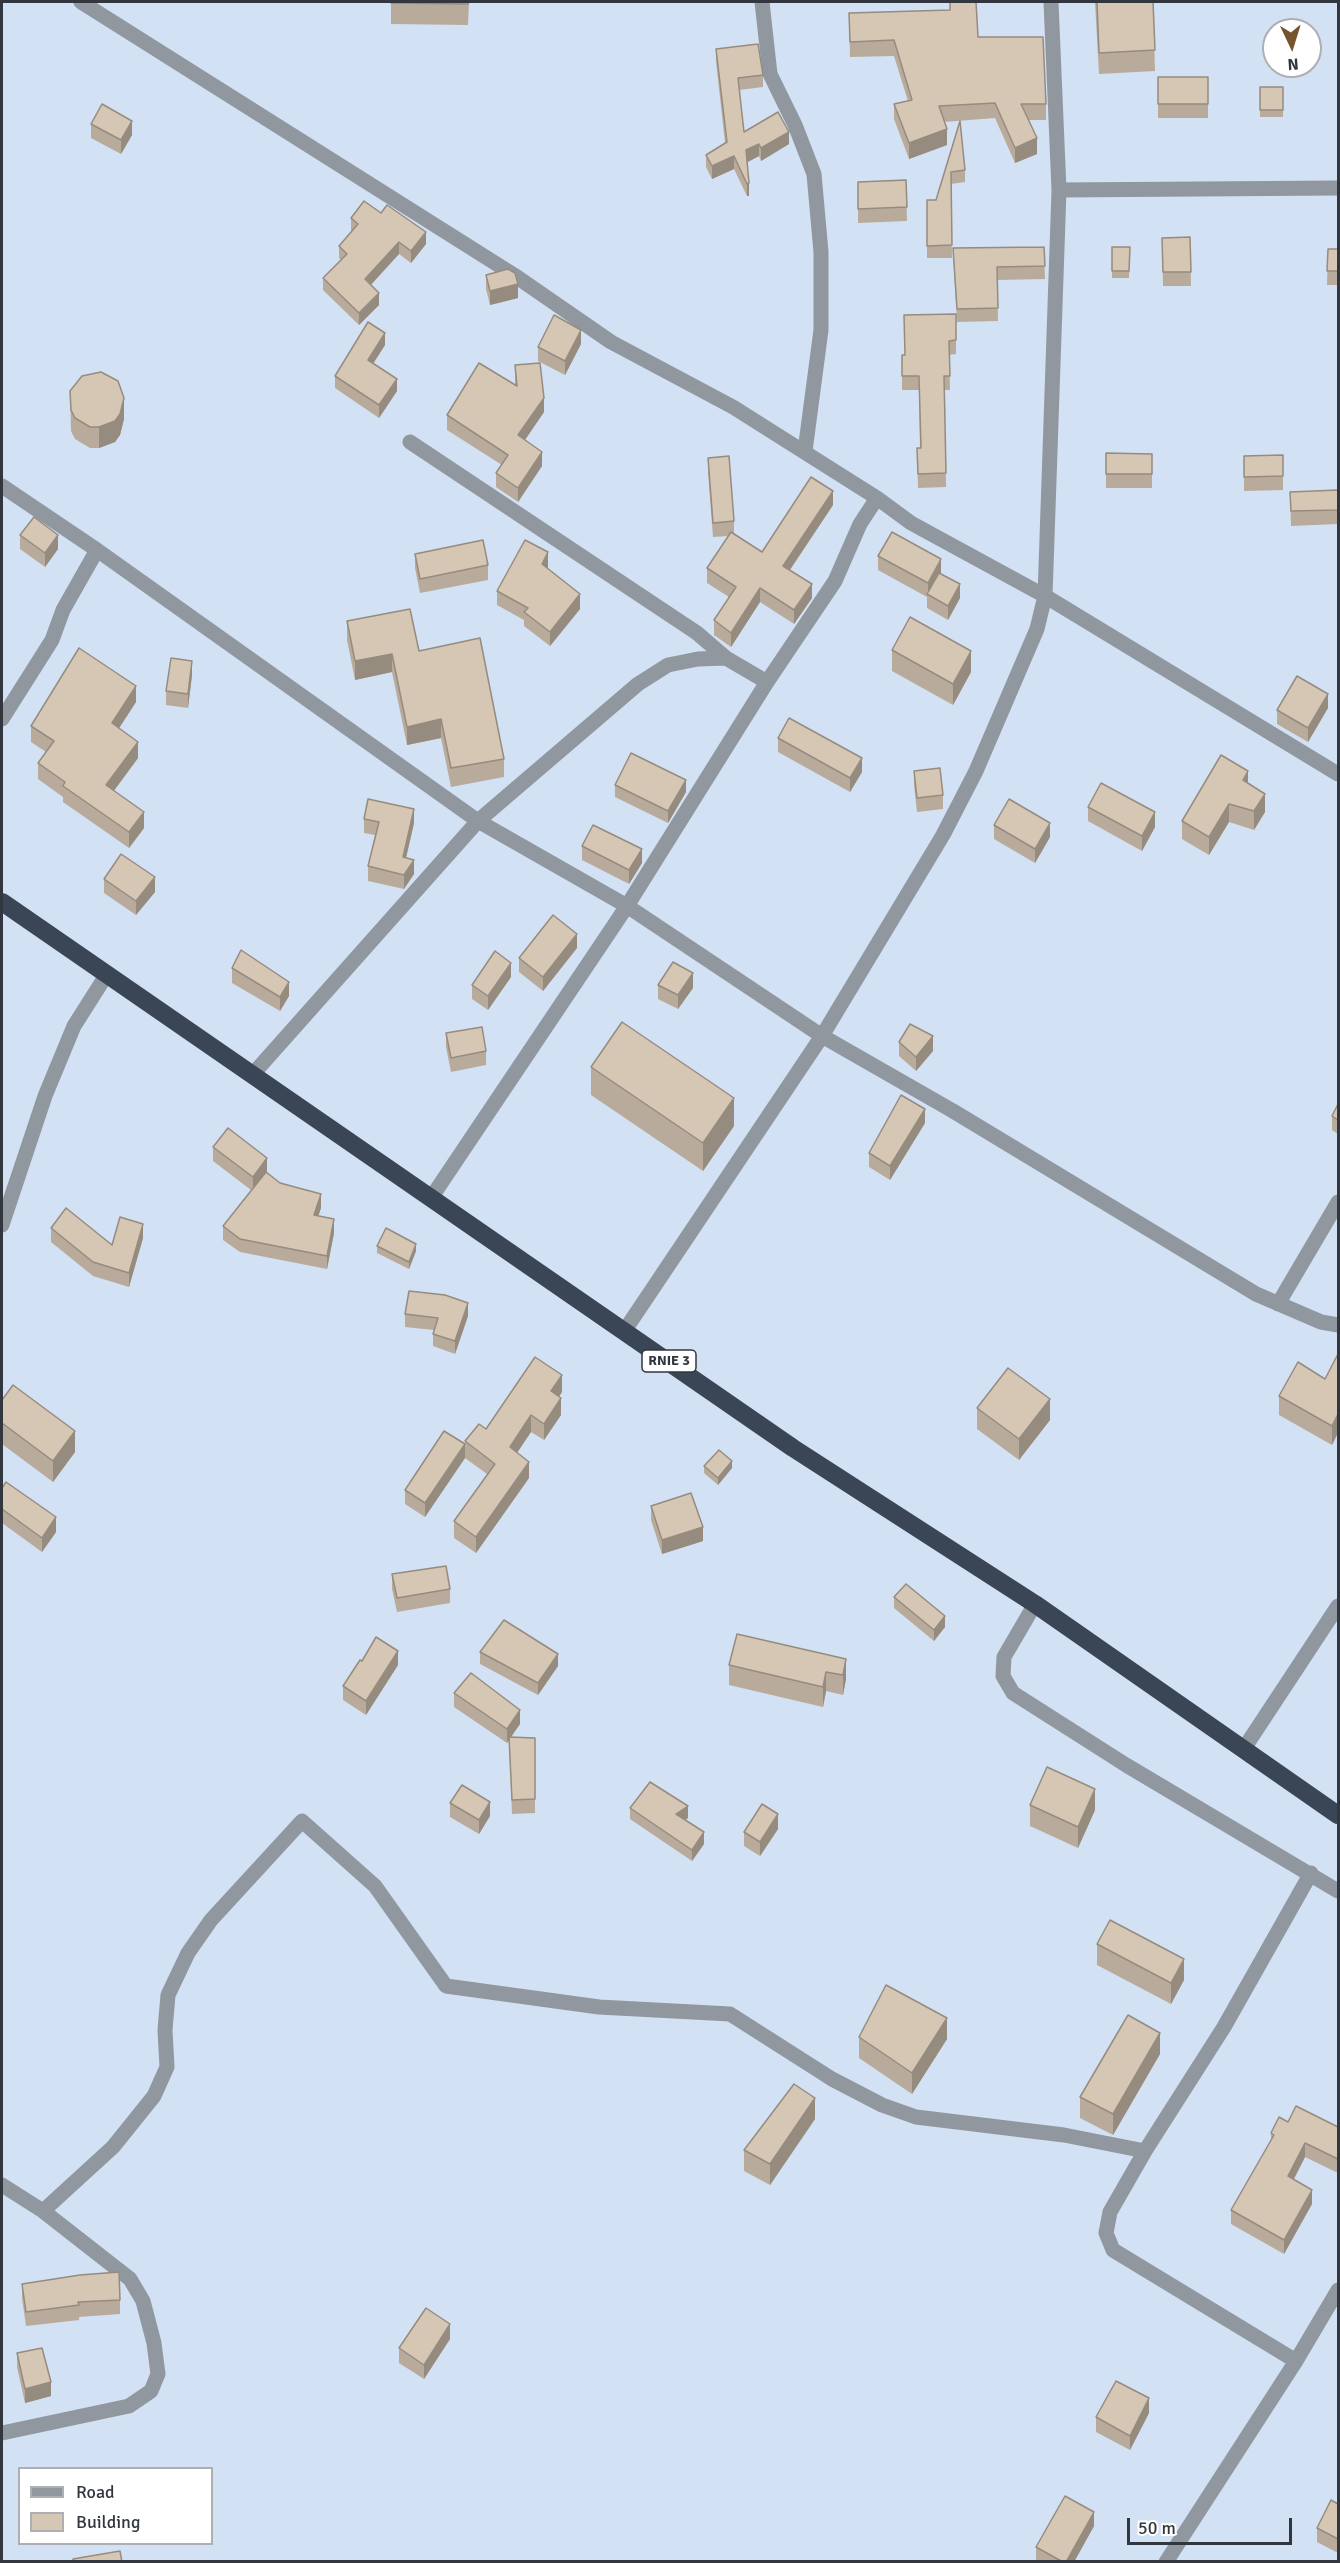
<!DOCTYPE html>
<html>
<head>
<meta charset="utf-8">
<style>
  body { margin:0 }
  #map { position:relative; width:1340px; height:2563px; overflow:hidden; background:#d3e1f4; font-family:Signika,sans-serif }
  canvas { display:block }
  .frame { position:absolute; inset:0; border:3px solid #32373f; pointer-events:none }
  .legend { position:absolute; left:18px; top:2467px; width:195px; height:78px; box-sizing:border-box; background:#fff; border:2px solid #adafb2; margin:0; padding:8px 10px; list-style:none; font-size:18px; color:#32373f }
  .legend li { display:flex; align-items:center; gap:12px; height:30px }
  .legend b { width:30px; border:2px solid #adafb2 }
  .north { position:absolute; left:1262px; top:18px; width:60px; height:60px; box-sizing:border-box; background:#fff; border:2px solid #adafb2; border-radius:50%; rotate:176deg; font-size:16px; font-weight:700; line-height:24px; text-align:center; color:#32373f }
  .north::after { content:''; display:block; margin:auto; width:21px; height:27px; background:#76552c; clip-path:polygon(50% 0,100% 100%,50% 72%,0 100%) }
  .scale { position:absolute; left:1127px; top:2518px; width:165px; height:27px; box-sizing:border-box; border:3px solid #32373f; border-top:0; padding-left:8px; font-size:18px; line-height:21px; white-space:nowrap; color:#32373f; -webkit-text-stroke:4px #fff; paint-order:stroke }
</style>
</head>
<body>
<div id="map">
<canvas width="1340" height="2563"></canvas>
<div class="frame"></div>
<ul class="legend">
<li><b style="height:8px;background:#91979f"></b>Road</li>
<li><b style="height:16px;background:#d6c7b5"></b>Building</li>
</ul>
<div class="north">N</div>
<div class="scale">50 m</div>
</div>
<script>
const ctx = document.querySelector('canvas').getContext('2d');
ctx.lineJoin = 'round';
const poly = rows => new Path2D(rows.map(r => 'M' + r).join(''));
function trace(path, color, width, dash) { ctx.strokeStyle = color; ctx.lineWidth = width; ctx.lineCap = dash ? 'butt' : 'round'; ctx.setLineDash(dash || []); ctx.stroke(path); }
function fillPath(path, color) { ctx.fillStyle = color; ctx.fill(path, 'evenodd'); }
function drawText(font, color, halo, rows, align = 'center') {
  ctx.font = font + ' Signika,sans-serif'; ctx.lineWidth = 6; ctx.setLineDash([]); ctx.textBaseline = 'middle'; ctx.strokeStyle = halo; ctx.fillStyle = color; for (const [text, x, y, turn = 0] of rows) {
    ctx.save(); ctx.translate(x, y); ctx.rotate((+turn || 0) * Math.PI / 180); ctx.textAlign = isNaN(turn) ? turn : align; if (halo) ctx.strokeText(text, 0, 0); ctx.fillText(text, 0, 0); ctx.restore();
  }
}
const street = poly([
  [81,2,514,275,611,342,733,407,877,498,911,523,1045,596,1338,774],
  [762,2,770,74,795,125,814,174,821,252,821,330,805,451],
  [1059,190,1338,188],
  [410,442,697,633,726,658,767,682,835,581,860,524,877,498],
  [2,486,97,550,478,821,627,906,822,1036,953,1111,1256,1294,1321,1322,1338,1325],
  [2,719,52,640,63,610,97,550],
  [253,1074,478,821,638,684,668,665,698,659,726,658],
  [431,1198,627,906,767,682],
  [2,1225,45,1096,74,1026,107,974],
  [1278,1304,1338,1202],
  [625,1330,822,1036,943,835,976,771,1037,629,1045,596,1059,190,1051,2],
  [1035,1604,1004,1657,1003,1676,1013,1693,1126,1765,1338,1891],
  [1243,1750,1338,1606],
  [2,2185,43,2211,130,2279,143,2301,154,2343,158,2374,151,2391,129,2406,2,2433],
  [43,2211,113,2147,154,2096,167,2067,165,2030,168,1995,188,1953,211,1920,302,1821,375,1886,446,1986,599,2007,730,2014,832,2079,882,2105,916,2117,1064,2135,1145,2151],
  [1296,2361,1113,2250,1106,2233,1110,2212,1145,2151,1224,2027,1311,1873],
  [1166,2562,1296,2361,1338,2290]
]);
const highway = poly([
  [2,902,793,1448,1035,1604,1338,1815]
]);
const wall = poly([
  [391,2,469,2,468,25,391,24],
  [950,2,976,2,978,37,1046,104,1046,120,1028,120,1037,154,1015,163,995,118,944,122,947,145,909,159,894,119,894,104,908,101,894,56,850,57,849,13,950,10],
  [1095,2,1153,2,1155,71,1099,74],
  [716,49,763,75,763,87,739,90,744,132,789,144,761,161,759,156,747,162,749,196,747,196,734,169,712,179,706,167,706,155,725,143,716,61],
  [1158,77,1208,77,1208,118,1158,118],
  [1260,87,1283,87,1283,117,1260,117],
  [960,121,965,170,965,182,951,184,952,258,927,258,927,200,936,200],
  [91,124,132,135,121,154,91,138],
  [906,180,907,221,858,223,858,182],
  [351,218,426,244,411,263,399,254,371,285,379,305,359,325,323,290,323,278,341,260,339,258,339,246,352,231,351,230],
  [1190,237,1191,286,1163,286,1162,238],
  [1044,247,1045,279,997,280,998,321,957,322,953,248],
  [1112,247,1130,247,1129,278,1112,278],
  [1328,249,1338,249,1338,285,1327,285],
  [486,275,518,298,490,305,486,289],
  [956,314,956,354,949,355,950,390,945,390,946,487,918,488,917,448,920,448,919,390,902,390,902,355,904,355],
  [581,344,565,375,538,361,538,347],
  [385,345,373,363,397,391,379,418,335,388,335,376],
  [515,365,544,412,525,440,542,466,518,502,496,487,496,473,502,465,447,430,447,415,515,385],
  [70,391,124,419,120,435,115,442,99,448,90,448,75,439,71,431],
  [1106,453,1152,454,1152,488,1106,488],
  [1283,455,1283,490,1244,491,1244,456],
  [708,458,734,521,734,534,762,552,833,505,790,570,812,598,794,624,760,602,731,647,714,635,714,620,729,597,707,583,707,568,728,536,713,537,708,472],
  [1338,490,1338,524,1291,526,1290,492],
  [20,535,58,549,45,567,20,549],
  [415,554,488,565,488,580,420,593,415,568],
  [878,556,941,574,960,598,948,620,927,608,927,597,878,570],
  [548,567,547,569,580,609,550,646,524,626,524,620,497,605,497,591],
  [347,621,419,651,504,759,504,777,451,787,441,738,407,745,392,672,355,680,347,640],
  [892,650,971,672,953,705,892,671],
  [192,675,188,708,166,705,166,691],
  [136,702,119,728,138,758,114,791,144,828,129,848,63,802,63,797,38,779,38,763,46,752,31,742,31,726],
  [1328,708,1308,742,1277,724,1277,710],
  [778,738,862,772,850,792,778,752],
  [914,771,943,795,943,809,917,812,914,785],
  [1248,783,1265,812,1254,830,1229,822,1209,855,1182,839,1182,821],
  [615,785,686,792,668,823,615,797],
  [1088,807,1155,827,1142,851,1088,821],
  [364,819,414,823,406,858,414,874,404,889,368,881,368,866,375,835,364,833],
  [994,825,1050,837,1035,863,994,839],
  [582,846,642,863,629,884,582,860],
  [104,879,155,892,136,915,104,893],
  [577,948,543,991,519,972,519,958],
  [232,968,289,996,280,1011,232,983],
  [511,977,488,1010,472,999,472,985],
  [658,985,693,988,678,1009,658,999],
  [446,1033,486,1051,486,1065,451,1072,446,1047],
  [899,1042,933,1051,916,1071,899,1056],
  [591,1067,734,1126,703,1171,591,1095],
  [1338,1104,1338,1134,1332,1130,1332,1116],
  [925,1123,890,1180,869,1167,869,1153],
  [213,1147,267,1172,280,1183,321,1208,318,1216,334,1233,327,1269,240,1252,223,1240,223,1226,251,1190,213,1161],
  [51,1228,112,1245,143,1238,129,1287,93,1276,51,1242],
  [377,1246,416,1251,409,1269,377,1253],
  [405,1314,468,1316,455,1354,433,1346,433,1334,434,1330,405,1327],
  [1338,1354,1332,1445,1279,1415,1279,1396,1325,1379],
  [562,1392,559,1397,561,1415,544,1440,531,1432,517,1453,529,1478,476,1553,454,1538,454,1521,487,1474,465,1458,425,1517,405,1504,405,1490,465,1444,465,1441,486,1429],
  [2,1400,75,1452,53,1482,2,1444],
  [977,1408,1050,1420,1019,1460,977,1429],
  [704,1466,732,1468,718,1485,704,1473],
  [2,1488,56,1532,42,1552,2,1523],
  [651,1506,703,1541,662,1554,651,1520],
  [392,1574,450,1589,450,1603,397,1612,392,1589],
  [894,1597,945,1627,934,1641,894,1608],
  [480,1652,558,1666,538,1695,480,1664],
  [846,1659,846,1679,843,1695,826,1691,823,1707,729,1685,729,1665],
  [362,1661,398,1665,366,1715,343,1700,343,1686],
  [454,1693,520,1724,510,1737,535,1738,535,1813,512,1814,509,1739,507,1743,454,1707],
  [450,1803,490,1816,479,1834,450,1817],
  [1030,1805,1095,1810,1078,1848,1030,1826],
  [630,1808,688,1818,685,1820,704,1844,692,1861,630,1819],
  [778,1829,760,1856,744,1846,744,1832],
  [1097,1944,1184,1980,1171,2004,1097,1965],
  [859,2037,947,2039,912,2094,859,2058],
  [1160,2054,1113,2135,1080,2118,1080,2097],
  [815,2119,770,2185,744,2171,744,2150],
  [1288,2122,1338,2127,1338,2173,1305,2157,1294,2179,1312,2204,1284,2254,1231,2224,1231,2210,1271,2141,1271,2133],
  [22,2284,120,2300,120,2314,79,2317,79,2320,26,2326,22,2298],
  [450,2339,424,2379,399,2363,399,2348],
  [17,2353,51,2396,25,2403,17,2367],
  [1149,2413,1130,2450,1096,2432,1096,2417],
  [1338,2504,1338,2553,1317,2542,1317,2528],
  [1094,2526,1074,2562,1036,2561,1036,2547]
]);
const shadedWall = poly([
  [132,121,132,135,121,154,121,140],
  [947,129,947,145,909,159,909,143],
  [789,132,789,144,761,161,761,148],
  [1037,138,1037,154,1015,163,1015,148],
  [759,144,759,156,746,163,746,150],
  [734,156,734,169,712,179,712,166],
  [749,183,749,196,747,196,747,184],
  [426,232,426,244,411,263,411,251],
  [399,242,399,254,365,291,365,279],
  [518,284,518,298,490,305,490,291],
  [379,293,379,305,359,325,359,313],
  [581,330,581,344,565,375,565,361],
  [385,333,385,345,368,372,368,360],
  [397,379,397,391,379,418,379,405],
  [124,398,124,419,120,435,115,442,99,448,99,427],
  [544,398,544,412,518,450,518,435],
  [542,452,542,466,518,502,518,488],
  [833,491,833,505,783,580,783,566],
  [58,535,58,549,45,567,45,553],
  [548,552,548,567,542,578,542,564],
  [941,559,941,573,928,594,928,583],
  [812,584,812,598,794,624,794,610],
  [960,584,960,598,948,620,948,606],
  [760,588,760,602,731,647,731,633],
  [580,594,580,609,550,646,550,632],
  [971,651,971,672,953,705,953,684],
  [392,654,392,672,355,680,355,661],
  [192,661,192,675,188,708,188,694],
  [136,686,136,702,112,739,112,723],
  [1328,694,1328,708,1308,742,1308,728],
  [441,719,441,738,407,745,407,727],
  [138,742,138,758,106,801,106,785],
  [862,758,862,772,850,792,850,778],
  [1248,771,1248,790,1243,780],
  [686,780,686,792,668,823,668,811],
  [1265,794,1265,812,1254,830,1254,811],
  [1229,804,1229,822,1209,855,1209,837],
  [414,809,414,823,403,871,403,857],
  [144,812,144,828,129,848,129,832],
  [1155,812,1155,827,1142,851,1142,836],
  [1050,823,1050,837,1035,863,1035,849],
  [642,849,642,863,629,884,629,870],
  [414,860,414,874,404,889,404,875],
  [155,877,155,892,136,915,136,901],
  [577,934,577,948,543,991,543,977],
  [511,963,511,977,488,1010,488,996],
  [693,973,693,988,678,1009,678,995],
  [289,982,289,996,280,1011,280,997],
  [933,1036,933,1051,916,1071,916,1057],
  [734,1098,734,1126,703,1171,703,1143],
  [925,1109,925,1123,890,1180,890,1166],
  [267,1158,267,1172,253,1191,253,1177],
  [321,1194,321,1208,314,1229,314,1215],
  [334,1219,334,1233,327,1269,327,1256],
  [143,1224,143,1238,129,1287,129,1273],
  [416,1244,416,1251,409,1269,409,1262],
  [468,1303,468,1316,455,1354,455,1341],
  [562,1375,562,1392,551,1408,551,1391],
  [561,1398,561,1415,544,1440,544,1424],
  [1050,1399,1050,1420,1019,1460,1019,1439],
  [1338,1414,1338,1433,1332,1445,1332,1426],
  [531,1415,531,1432,510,1463,510,1447],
  [75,1431,75,1452,53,1482,53,1461],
  [465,1444,465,1458,425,1517,425,1503],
  [732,1461,732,1468,718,1485,718,1478],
  [529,1462,529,1478,476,1553,476,1537],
  [56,1517,56,1532,42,1552,42,1538],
  [703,1527,703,1541,662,1554,662,1540],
  [945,1616,945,1627,934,1641,934,1630],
  [398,1651,398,1665,366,1715,366,1701],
  [558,1654,558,1666,538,1695,538,1683],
  [846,1659,846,1679,843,1695,843,1675],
  [826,1672,826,1691,823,1707,823,1687],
  [520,1710,520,1724,507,1743,507,1729],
  [1095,1789,1095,1810,1078,1848,1078,1827],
  [490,1802,490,1816,479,1834,479,1820],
  [688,1806,688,1818,676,1825,676,1814],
  [778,1814,778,1829,760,1856,760,1842],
  [704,1832,704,1844,692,1861,692,1850],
  [1184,1959,1184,1980,1171,2004,1171,1983],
  [947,2018,947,2039,912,2094,912,2073],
  [1160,2033,1160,2054,1113,2135,1113,2114],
  [815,2098,815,2119,770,2185,770,2164],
  [1305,2143,1305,2157,1288,2190,1288,2176],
  [1312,2190,1312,2204,1284,2254,1284,2240],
  [450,2324,450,2339,424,2379,424,2365],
  [51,2382,51,2396,25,2403,25,2389],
  [1149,2398,1149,2413,1130,2450,1130,2436],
  [1094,2512,1094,2526,1074,2562,1066,2562]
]);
const building = poly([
  [391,2,469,2,468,4,391,3,391,2],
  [950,2,976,2,978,37,1043,37,1046,104,1021,104,1037,138,1015,148,995,103,939,106,947,129,909,143,894,104,912,100,894,40,850,42,849,13,950,10,950,2],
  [1097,2,1153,2,1155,50,1099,53,1097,2],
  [758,44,763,75,738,78,744,132,778,112,789,132,761,148,759,144,746,150,749,183,747,184,734,156,712,166,706,155,727,142,716,49,758,44],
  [1158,77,1208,77,1208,104,1158,104,1158,77],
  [1260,87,1283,87,1283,110,1260,110,1260,87],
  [102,104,132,121,121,140,91,124,102,104],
  [960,121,965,170,951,172,952,245,927,246,927,200,936,200,960,121],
  [906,180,907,207,858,209,858,182,906,180],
  [364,201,381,213,387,205,426,232,411,251,399,242,365,279,379,293,359,313,323,278,347,254,339,246,358,224,351,218,364,201],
  [1190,237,1191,272,1163,272,1162,238,1190,237],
  [1044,247,1045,266,997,267,998,308,957,309,953,248,1044,247],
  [1112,247,1130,247,1129,271,1112,271,1112,247],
  [1328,249,1338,249,1338,271,1327,271,1328,249],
  [508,269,515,273,518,284,490,291,486,275,508,269],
  [956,314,956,340,949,341,950,376,944,376,946,473,918,474,917,448,921,448,919,376,902,376,902,355,905,355,904,315,956,314],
  [554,315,581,330,565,361,538,347,554,315],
  [368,322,385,333,368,360,397,379,379,405,335,376,368,322],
  [479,363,517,386,515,365,540,363,544,398,518,435,542,452,518,488,496,473,508,455,447,415,479,363],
  [101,372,118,381,124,398,120,414,115,421,99,427,90,427,75,418,71,410,70,391,82,376,101,372],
  [1106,453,1152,454,1152,474,1106,474,1106,453],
  [1283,455,1283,476,1244,477,1244,456,1283,455],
  [729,456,734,521,713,523,708,458,729,456],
  [811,477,833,491,783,566,812,584,794,610,760,588,731,633,714,620,736,587,707,568,731,532,762,552,811,477],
  [1338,490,1338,510,1291,511,1290,492,1338,490],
  [34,517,58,535,45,553,20,535,34,517],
  [892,532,941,559,928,583,878,556,892,532],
  [483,540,488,565,420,579,415,554,483,540],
  [525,540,548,552,542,564,580,594,550,632,524,612,528,608,497,591,525,540],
  [939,573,960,584,948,606,927,594,939,573],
  [410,609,419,651,480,638,504,759,451,768,441,719,407,727,392,654,355,661,347,621,410,609],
  [910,617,971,651,953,684,892,650,910,617],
  [79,648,136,686,112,723,138,742,106,785,144,812,129,832,63,786,65,782,38,763,54,741,31,726,79,648],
  [171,658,192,661,188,694,166,691,171,658],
  [1297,676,1328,694,1308,728,1277,710,1297,676],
  [789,718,862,758,850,778,778,738,789,718],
  [631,753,686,780,668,811,615,785,631,753],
  [1221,755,1248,771,1243,780,1265,794,1254,811,1229,804,1209,837,1182,821,1221,755],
  [940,768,943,795,917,798,914,771,940,768],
  [1101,783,1155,812,1142,836,1088,807,1101,783],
  [368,799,414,809,403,857,414,860,404,875,368,866,379,822,364,819,368,799],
  [1009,799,1050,823,1035,849,994,825,1009,799],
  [593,825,642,849,629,870,582,846,593,825],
  [121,854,155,877,136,901,104,879,121,854],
  [553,915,577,934,543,977,519,958,553,915],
  [241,950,289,982,280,997,232,968,241,950],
  [495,951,511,963,488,996,472,985,495,951],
  [673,962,693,973,678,995,658,985,673,962],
  [622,1022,734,1098,703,1143,591,1067,622,1022],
  [910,1024,933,1036,916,1057,899,1042,910,1024],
  [482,1027,486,1051,451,1058,446,1033,482,1027],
  [901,1095,925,1109,890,1166,869,1153,901,1095],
  [1338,1104,1338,1120,1332,1116,1338,1104],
  [228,1128,267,1158,253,1177,213,1147,228,1128],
  [266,1172,280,1183,321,1194,314,1215,334,1219,327,1256,240,1239,223,1226,266,1172],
  [66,1208,112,1245,120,1217,143,1224,129,1273,93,1262,51,1228,66,1208],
  [386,1228,416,1244,409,1262,377,1246,386,1228],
  [409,1291,445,1295,468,1303,455,1341,433,1334,438,1318,405,1314,409,1291],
  [1338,1354,1338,1414,1332,1426,1279,1396,1298,1362,1325,1379,1338,1354],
  [535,1357,562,1375,551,1391,561,1398,544,1424,531,1415,510,1447,529,1462,476,1537,454,1521,495,1464,465,1441,479,1424,486,1429,535,1357],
  [1008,1368,1050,1399,1019,1439,977,1408,1008,1368],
  [13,1385,75,1431,53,1461,2,1423,2,1400,13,1385],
  [444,1431,465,1444,425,1503,405,1490,444,1431],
  [719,1450,732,1461,718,1478,704,1466,719,1450],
  [6,1482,56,1517,42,1538,2,1509,2,1488,6,1482],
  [691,1493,703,1527,662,1540,651,1506,691,1493],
  [446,1566,450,1589,397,1598,392,1574,446,1566],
  [906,1584,945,1616,934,1630,894,1597,906,1584],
  [504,1620,558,1654,538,1683,480,1652,504,1620],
  [737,1634,846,1659,843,1675,826,1672,823,1687,729,1665,737,1634],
  [376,1637,398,1651,366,1701,343,1686,360,1660,362,1661,376,1637],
  [471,1673,520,1710,507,1729,454,1693,471,1673],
  [509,1737,535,1738,535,1799,512,1800,509,1737],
  [1047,1767,1095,1789,1078,1827,1030,1805,1047,1767],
  [650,1782,688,1806,676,1814,704,1832,692,1850,630,1808,650,1782],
  [462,1785,490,1802,479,1820,450,1803,462,1785],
  [762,1804,778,1814,760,1842,744,1832,762,1804],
  [1110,1920,1184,1959,1171,1983,1097,1944,1110,1920],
  [886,1985,947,2018,912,2073,859,2037,886,1985],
  [1128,2015,1160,2033,1113,2114,1080,2097,1128,2015],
  [794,2084,815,2098,770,2164,744,2150,794,2084],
  [1296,2106,1338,2127,1338,2159,1305,2143,1288,2176,1312,2190,1284,2240,1231,2210,1274,2135,1271,2133,1279,2117,1288,2122,1296,2106],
  [119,2272,120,2300,78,2302,79,2305,26,2312,22,2284,80,2275,119,2272],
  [426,2308,450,2324,424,2365,399,2348,426,2308],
  [42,2348,51,2382,25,2389,17,2353,42,2348],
  [1116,2381,1149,2398,1130,2436,1096,2417,1116,2381],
  [1065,2496,1094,2512,1066,2562,1063,2562,1036,2547,1065,2496],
  [1331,2500,1338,2504,1338,2539,1317,2528,1331,2500],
  [120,2551,122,2562,73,2562,73,2559,120,2551]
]);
const shields = [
  [669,1361,54]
];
const shieldNames = [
  ["RNIE 3",669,1361]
];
trace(street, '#91979f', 15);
trace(highway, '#3a4655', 18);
fillPath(wall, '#b8ab9c');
fillPath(shadedWall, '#968b7f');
fillPath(building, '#d6c7b5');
trace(building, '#968b7f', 1.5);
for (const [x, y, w] of shields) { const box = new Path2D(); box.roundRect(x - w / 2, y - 11, w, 22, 4.5); ctx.fillStyle = '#fff'; ctx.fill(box); trace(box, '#32373f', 1.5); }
drawText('bold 14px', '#32373f', null, shieldNames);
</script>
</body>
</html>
